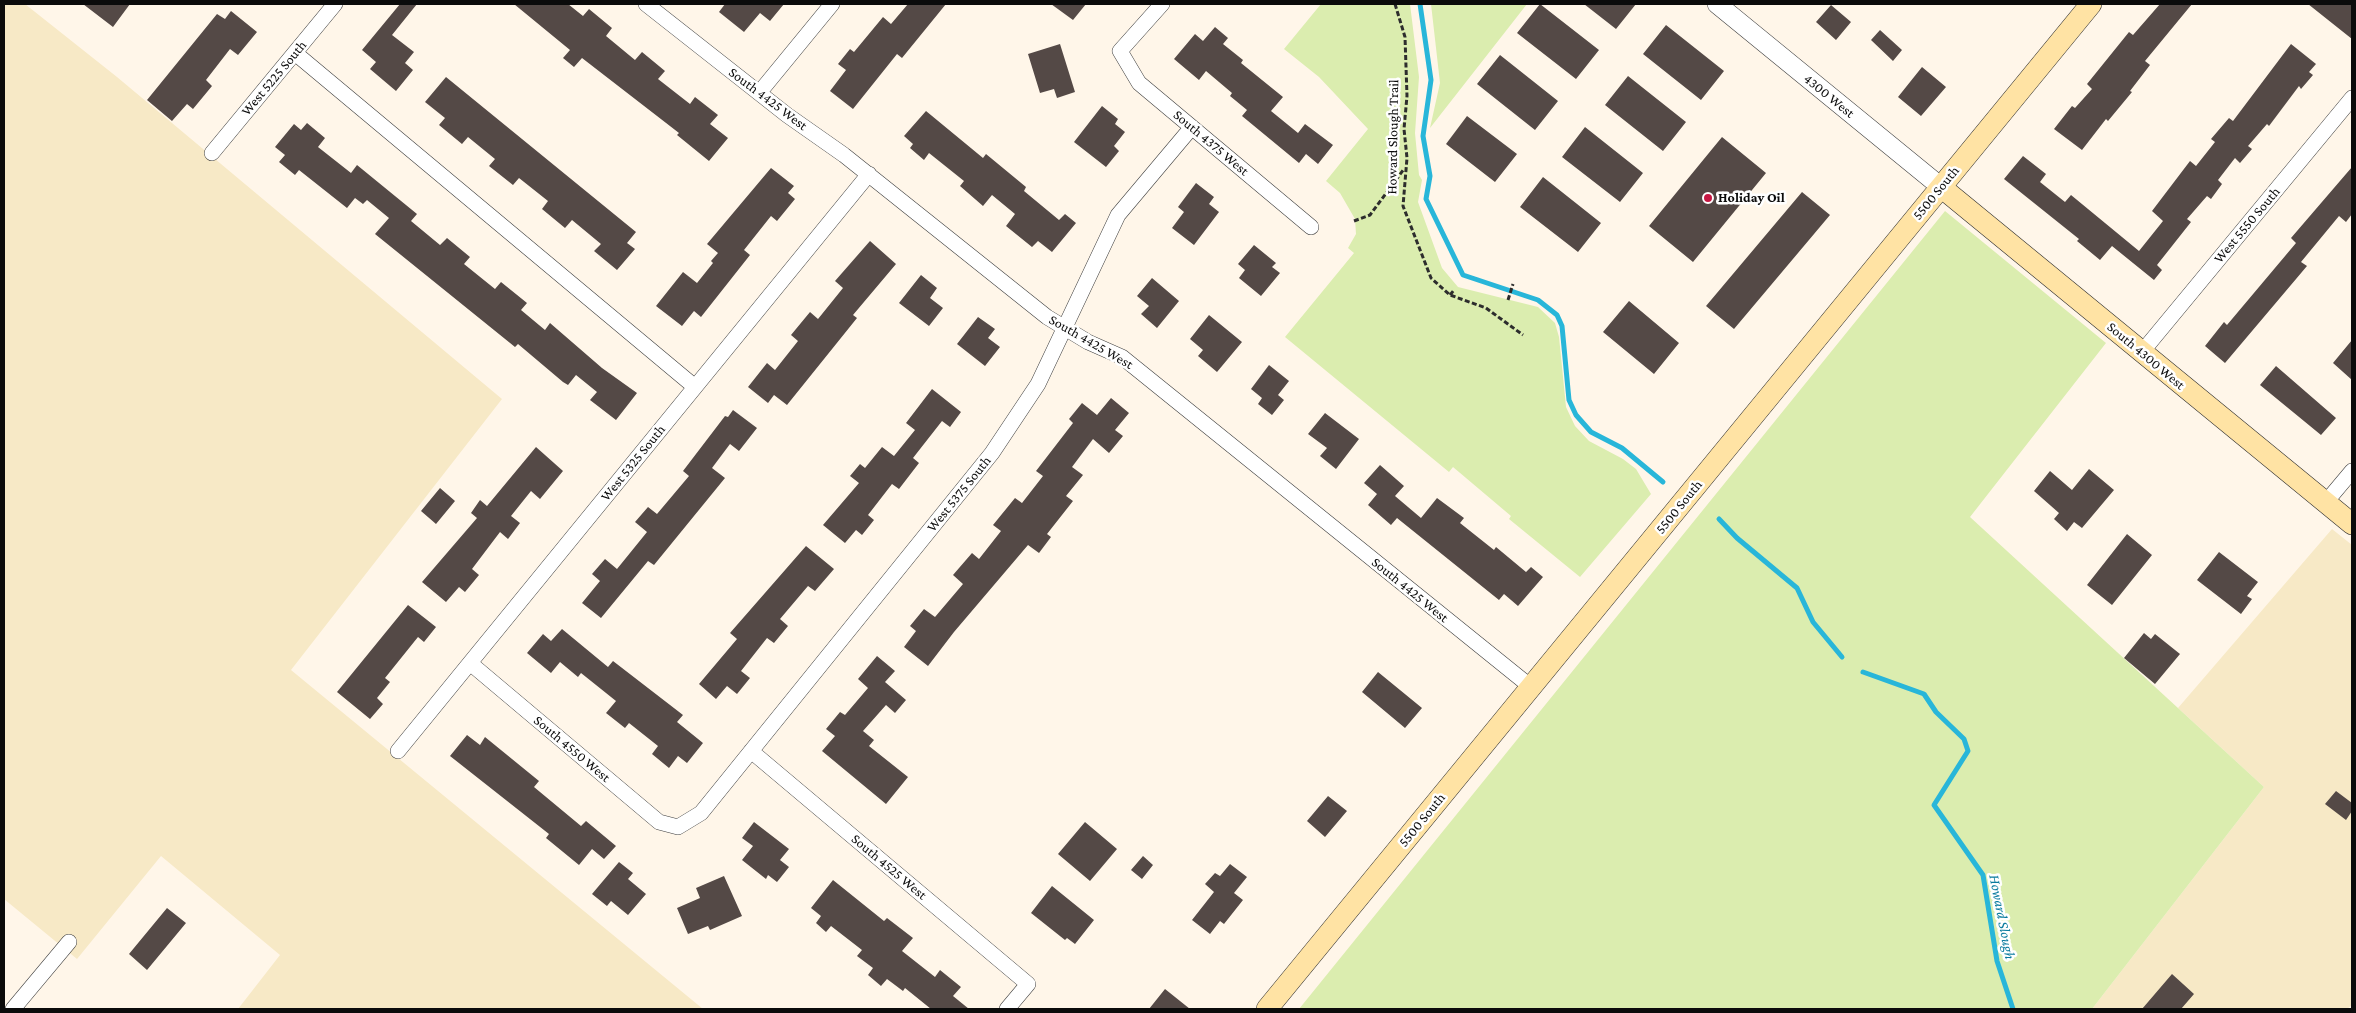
<!DOCTYPE html>
<html>
<head>
<meta charset="utf-8">
<style>
  body { margin:0 }
  #map { position:relative; width:2356px; height:1013px; overflow:hidden; background:#fff6e9; font-family:"Crimson Pro",serif }
  canvas { display:block }
  .frame { position:absolute; inset:0; border:5px solid #0b0b0b; pointer-events:none }
</style>
</head>
<body>
<div id="map">
<canvas width="2356" height="1013"></canvas>
<div class="frame"></div>
</div>
<script>
const ctx = document.querySelector('canvas').getContext('2d');
ctx.lineJoin = 'round';
function fillPath(path, color) { ctx.fillStyle = color; ctx.fill(path, 'evenodd'); }
const poly = rows => new Path2D(rows.map(r => 'M' + r).join(''));
function trace(path, color, width, dash) { ctx.strokeStyle = color; ctx.lineWidth = width; ctx.lineCap = dash ? 'butt' : 'round'; ctx.setLineDash(dash || []); ctx.stroke(path); }
function drawText(font, color, halo, rows, align = 'center') {
  ctx.font = font + ' "Crimson Pro",serif'; ctx.lineWidth = 5; ctx.setLineDash([]); ctx.textBaseline = 'middle'; ctx.strokeStyle = halo; ctx.fillStyle = color; for (const [text, x, y, turn = 0] of rows) {
    ctx.save(); ctx.translate(x, y); ctx.rotate((+turn || 0) * Math.PI / 180); ctx.textAlign = isNaN(turn) ? turn : align; if (halo) ctx.strokeText(text, 0, 0); ctx.fillText(text, 0, 0); ctx.restore();
  }
}
const farmland = poly([
  [4,4,25,4,117,77,502,399,291,670,703,1009,238,1009,280,955,161,856,77,959,4,899],
  [2332,529,2352,545,2352,1005,2347,1009,2092,1009,2264,787,2178,708]
]);
const green = poly([
  [1321,4,1410,4,1419,77,1415,133,1419,175,1422,180,1418,202,1442,268,1458,287,1538,307,1555,323,1559,337,1566,407,1575,426,1589,441,1623,459,1636,469,1651,494,1580,577,1509,519,1511,516,1453,467,1449,472,1285,337,1354,253,1348,248,1356,234,1355,219,1340,193,1326,181,1368,129,1319,77,1284,49],
  [1431,4,1527,4,1430,128,1440,83],
  [1945,211,2106,343,1970,517,2264,787,2092,1009,1299,1009]
]);
const stream = poly([
  [1420,4,1431,80,1423,136,1430,176,1426,199,1463,275,1538,300,1557,315,1562,326,1569,400,1576,415,1591,432,1622,448,1663,482],
  [1719,519,1737,538,1797,588,1813,622,1842,657],
  [1863,672,1924,694,1936,712,1964,739,1968,751,1934,805,1983,875,1997,961,2013,1009]
]);
const building = poly([
  [83,4,130,4,113,27],
  [400,4,417,4,392,35,414,52,405,63,413,70,396,91,370,69,376,62,362,50],
  [514,4,568,4,583,16,589,9,612,28,606,36,635,60,642,52,665,71,658,79,690,104,695,97,718,115,710,124,728,138,709,161,677,135,679,133,582,58,574,67,563,58,570,50],
  [725,4,784,4,770,21,760,13,744,32,719,12],
  [908,4,946,4,902,58,897,54,853,109,830,91,846,70,838,64,850,49,854,52,883,17,891,24],
  [1051,4,1086,4,1073,20],
  [1540,4,1599,50,1576,79,1517,33],
  [1584,4,1636,4,1616,29],
  [2160,4,2192,4,2145,61,2150,65,2130,91,2132,92,2108,121,2106,119,2082,150,2054,129,2072,106,2075,108,2092,89,2087,84,2129,32,2133,35],
  [2308,4,2352,4,2352,39],
  [1831,5,1851,22,1836,40,1816,22],
  [231,11,257,32,238,55,230,49,206,80,212,86,193,109,187,104,172,121,147,100,217,14,225,19],
  [1666,25,1724,71,1701,100,1643,54],
  [1215,27,1228,38,1223,44,1243,60,1241,63,1283,97,1271,111,1298,133,1305,124,1333,145,1318,164,1306,154,1299,163,1242,116,1247,110,1230,96,1232,93,1206,71,1199,80,1174,59,1195,34,1203,41],
  [1880,30,1902,50,1893,61,1871,40],
  [1060,44,1075,92,1057,98,1054,89,1040,93,1028,54],
  [2291,44,2316,64,2309,72,2313,75,2301,89,2299,86,2269,126,2267,124,2248,146,2252,149,2240,163,2235,158,2218,180,2222,184,2211,199,2207,196,2187,219,2191,222,2157,265,2162,270,2154,280,2112,246,2100,260,2077,241,2079,239,2004,179,2023,156,2046,174,2040,182,2065,202,2071,195,2139,251,2163,221,2152,211,2190,161,2196,166,2215,142,2211,139,2229,118,2233,121],
  [1500,55,1558,101,1535,130,1477,84],
  [1922,67,1946,87,1921,116,1898,97],
  [1628,76,1686,122,1663,151,1605,105],
  [446,77,636,232,627,243,635,249,617,270,594,251,601,244,572,220,565,228,542,209,548,201,519,178,513,185,489,166,495,159,468,137,462,144,439,125,445,118,425,102],
  [1102,106,1118,119,1115,124,1125,132,1114,146,1119,151,1106,167,1074,142],
  [926,111,983,158,986,154,1026,187,1024,191,1059,220,1065,214,1076,223,1052,252,1038,241,1032,247,1006,226,1015,214,992,195,983,206,960,186,964,181,929,153,924,160,910,148,913,144,904,136],
  [1467,116,1517,154,1495,182,1446,144],
  [307,123,325,138,318,147,351,173,357,165,417,214,411,221,440,245,447,238,470,257,464,264,495,289,501,282,527,303,521,310,545,330,550,323,602,368,637,393,616,420,590,400,597,392,576,375,568,385,563,382,518,344,515,347,375,234,389,218,367,200,363,204,355,198,347,208,299,170,295,175,279,162,285,155,275,147,294,124,301,130],
  [1585,127,1643,173,1620,202,1562,157],
  [1722,137,1766,173,1693,262,1649,226],
  [2352,167,2352,214,2346,222,2339,216,2301,262,2307,266,2225,363,2205,346,2224,322,2227,325,2296,243,2291,238],
  [771,168,794,186,788,193,795,199,777,221,771,216,744,250,750,255,701,317,694,311,682,326,656,306,683,272,697,283,713,263,711,261,718,253,707,244],
  [1543,177,1601,223,1578,252,1520,207],
  [1196,183,1214,197,1209,204,1219,212,1194,245,1172,228,1184,212,1178,207],
  [1802,192,1830,215,1734,329,1706,306],
  [870,241,896,264,853,315,857,318,787,405,774,395,768,403,748,387,767,363,775,370,798,341,791,335,810,312,818,319,843,288,835,281],
  [1254,245,1276,263,1272,267,1280,273,1261,296,1239,278,1245,270,1238,264],
  [921,275,937,288,930,298,943,308,929,326,899,303],
  [1152,278,1179,301,1157,328,1141,314,1149,306,1137,296],
  [1629,301,1679,343,1654,374,1603,332],
  [1209,315,1242,342,1217,372,1198,356,1203,350,1190,339],
  [978,317,995,329,988,338,1000,347,985,366,957,344],
  [2352,340,2352,380,2333,363],
  [1269,365,1289,381,1278,395,1284,400,1272,415,1258,404,1262,398,1251,389],
  [2276,366,2336,418,2321,435,2260,385],
  [932,389,961,412,950,427,942,421,913,458,919,463,899,489,892,484,868,515,874,520,862,535,856,530,845,543,823,525,859,483,850,476,860,464,865,468,882,447,894,456,915,430,906,423],
  [1111,398,1129,413,1115,430,1123,436,1109,453,1093,439,1072,467,1083,475,1066,496,1073,501,1047,534,1051,537,1039,553,1028,545,954,632,928,666,904,647,916,631,910,626,924,609,935,617,963,584,953,575,972,553,979,559,1001,531,993,525,1015,498,1022,503,1043,476,1036,471,1073,423,1069,419,1082,403,1097,415],
  [733,410,757,428,739,451,730,444,712,468,725,478,654,565,648,561,601,618,582,603,600,581,592,574,605,559,617,569,647,532,635,522,648,507,657,514,689,476,683,471,725,416,728,417],
  [1325,413,1359,439,1336,469,1320,456,1327,448,1308,434],
  [536,447,563,471,540,499,531,491,511,516,520,523,508,539,500,532,472,569,479,575,465,592,459,587,446,602,422,582,477,518,471,513,480,500,487,506],
  [1380,465,1404,486,1395,496,1421,518,1437,498,1464,518,1460,523,1494,550,1496,547,1526,572,1531,567,1543,577,1518,606,1504,594,1499,600,1397,518,1391,525,1368,505,1377,494,1364,483],
  [2089,469,2114,490,2082,528,2074,522,2067,531,2054,519,2059,513,2034,491,2050,471,2072,490],
  [440,488,455,501,436,524,421,511],
  [2127,534,2152,555,2112,605,2087,585],
  [806,546,834,569,815,591,808,586,780,619,788,626,774,643,767,638,741,671,750,678,737,694,727,686,716,699,699,684,737,639,730,633],
  [2219,552,2258,582,2247,596,2252,599,2241,614,2197,580],
  [408,605,436,627,424,642,418,637,385,678,390,682,377,698,383,704,370,719,337,692],
  [562,629,608,667,613,661,683,715,677,722,703,743,687,763,678,756,669,768,652,754,658,746,629,723,625,728,606,713,616,701,581,673,578,677,560,662,551,673,527,653,543,634,551,641],
  [2144,633,2151,639,2155,634,2180,654,2155,684,2124,658],
  [877,656,895,671,885,682,906,700,895,713,886,705,863,731,874,740,869,746,908,777,886,804,822,751,835,736,826,729,840,712,845,715,868,688,858,679],
  [1378,672,1422,708,1405,728,1362,692],
  [467,735,480,745,485,737,539,781,534,787,581,826,586,821,616,846,604,859,592,849,579,865,546,838,549,834,450,756],
  [2336,791,2352,803,2352,811,2346,820,2325,804],
  [1328,796,1347,811,1325,837,1307,821],
  [754,822,789,849,780,860,789,867,777,882,768,875,766,879,742,860,753,846,742,838],
  [1085,822,1117,849,1090,881,1058,854],
  [1143,856,1153,865,1142,879,1131,870],
  [619,862,633,873,628,879,646,894,628,915,611,901,607,906,592,894],
  [1230,864,1247,877,1234,893,1243,900,1224,924,1220,921,1210,934,1192,920,1214,892,1205,884,1215,873,1220,876],
  [724,876,742,916,710,930,708,926,688,934,677,908,700,898,696,888],
  [833,880,884,921,887,918,913,938,902,951,935,977,940,970,961,987,953,996,969,1009,931,1009,905,988,903,991,887,979,881,986,868,975,873,968,857,956,862,950,831,926,826,932,816,923,821,916,811,908],
  [1052,886,1094,920,1075,944,1067,938,1065,940,1031,913],
  [167,908,186,923,147,970,129,954],
  [2172,974,2194,994,2181,1009,2142,1009],
  [1165,989,1190,1009,1149,1009]
]);
const path = poly([
  [1395,4,1405,37,1407,96,1404,129,1407,158,1403,206,1431,278,1450,295,1486,308,1523,335],
  [1354,221,1370,215,1404,169],
  [1450,295,1454,290],
  [1508,300,1513,284]
]);
const minor = poly([
  [646,4,787,115,844,155,1047,317,1088,342,1122,357,1531,687],
  [1162,4,1120,51,1139,83,1311,227],
  [295,53,695,387],
  [759,93,832,4],
  [212,153,335,4],
  [2142,352,2352,98],
  [2326,502,2352,471],
  [470,663,659,822,678,827,701,813,992,453,1038,384,1118,215,1192,127],
  [398,751,869,174],
  [751,751,1028,984,1007,1009],
  [13,1009,69,942]
]);
const tertiary = poly([
  [1717,4,1941,187]
]);
const secondary = poly([
  [1941,187,2352,524],
  [1267,1009,2091,4]
]);
const markers = [
  [1708,198,5,"#c61743"]
];
const streetNames = [
  ["West 5225 South",274,78,-50],
  ["4300 West",1829,96,39],
  ["South 4425 West",768,99,37],
  ["Howard Slough Trail",1393,137,-89],
  ["South 4375 West",1211,143,40],
  ["5500 South",1936,193,-51],
  ["West 5550 South",2247,225,-50],
  ["South 4425 West",1091,342,30],
  ["South 4300 West",2146,356,40],
  ["West 5325 South",633,463,-51],
  ["West 5375 South",959,494,-51],
  ["5500 South",1679,507,-51],
  ["South 4425 West",1410,590,39],
  ["South 4550 West",572,749,40],
  ["5500 South",1422,820,-51],
  ["South 4525 West",889,867,40]
];
const poiNames = [
  ["Holiday Oil",1718,198]
];
const waterNames = [
  ["Howard Slough",2002,917,79]
];
fillPath(farmland, '#f7e9c6');
fillPath(green, '#dbedaf');
trace(stream, '#28b6d9', 5);
fillPath(building, '#544946');
trace(minor, '#3e3e3e', 16);
trace(tertiary, '#3e3e3e', 20);
trace(secondary, '#2d2d2d', 22);
trace(path, '#2d2d2d', 3, [5, 2.5]);
trace(minor, '#fff', 15);
trace(tertiary, '#fff', 19);
trace(secondary, '#ffe3a4', 21);
for (const [x, y, r, color] of markers) { const dot = new Path2D(); dot.arc(x, y, r, 0, 2 * Math.PI); ctx.fillStyle = color; ctx.fill(dot); trace(dot, '#fff', 2); }
drawText('14px', '#0b0b0b', '#fff', streetNames);
drawText('bold 14px', '#0b0b0b', '#fff', poiNames, 'left');
drawText('italic 15px', '#0a7b9f', '#fff', waterNames);
</script>
</body>
</html>
